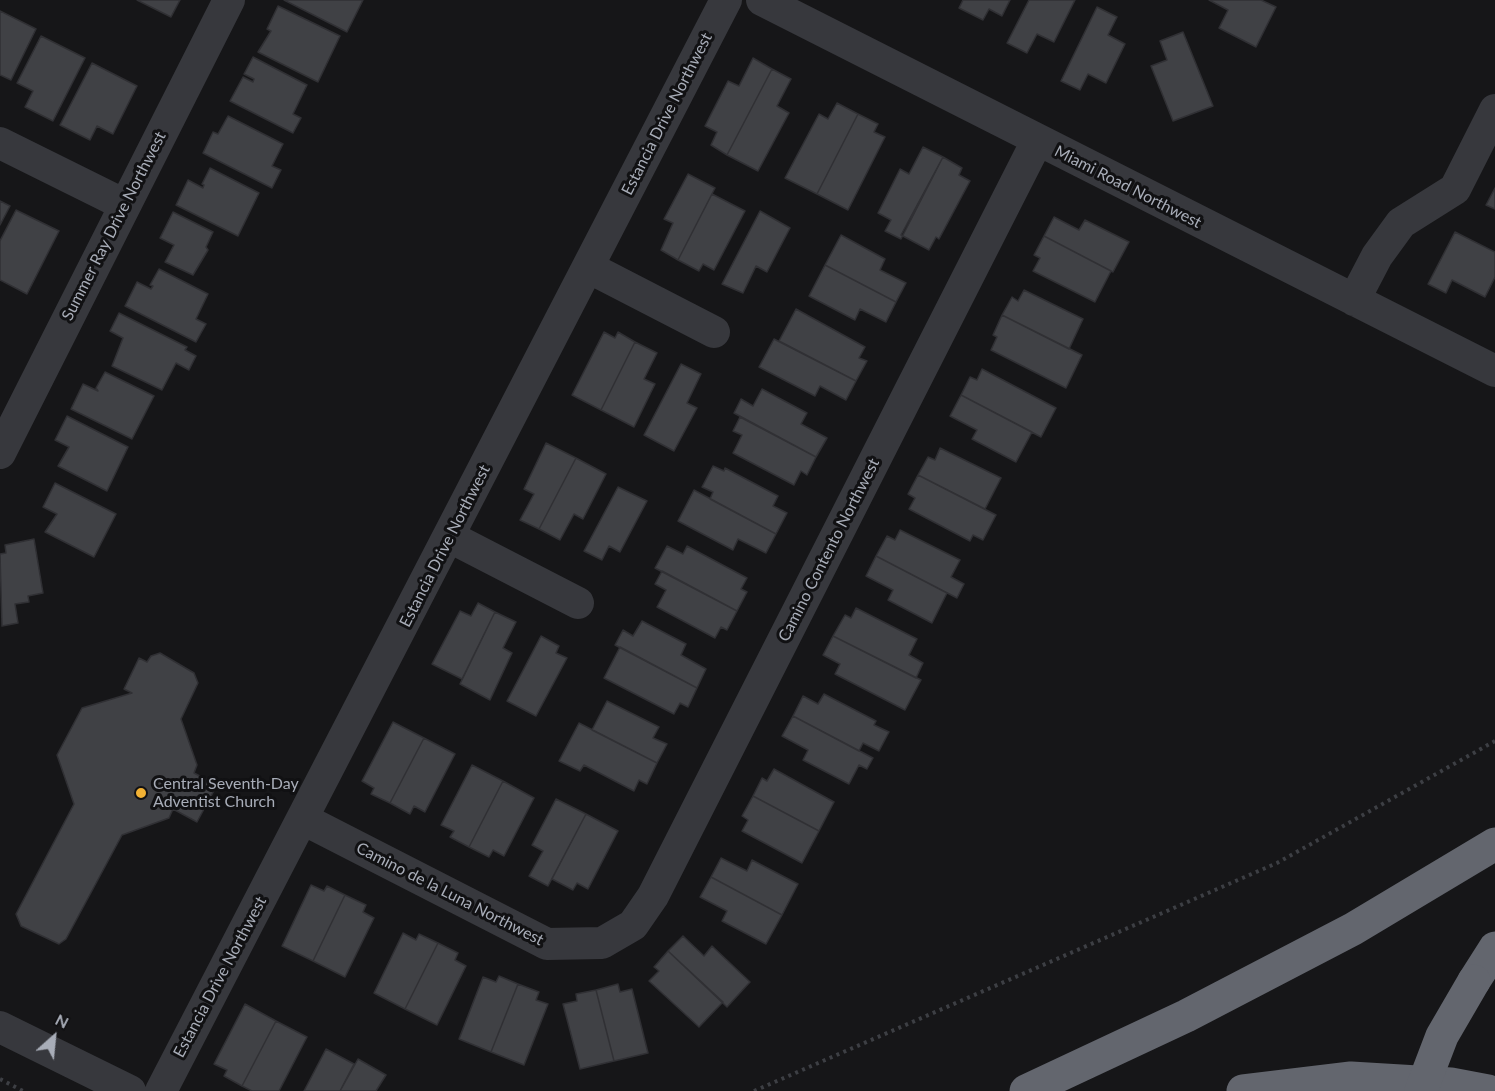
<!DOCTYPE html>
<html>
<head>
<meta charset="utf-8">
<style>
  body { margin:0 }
  #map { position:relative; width:1495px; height:1091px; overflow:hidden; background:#161618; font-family:Lato,sans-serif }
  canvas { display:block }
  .north { position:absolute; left:24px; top:1007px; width:60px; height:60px; -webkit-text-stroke:4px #111113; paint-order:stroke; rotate:27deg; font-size:16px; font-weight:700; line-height:24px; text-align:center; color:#a8adb8 }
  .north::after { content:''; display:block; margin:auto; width:21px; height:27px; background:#a8adb8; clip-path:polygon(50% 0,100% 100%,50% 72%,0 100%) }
</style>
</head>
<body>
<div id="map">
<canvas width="1495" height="1091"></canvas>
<div class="north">N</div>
</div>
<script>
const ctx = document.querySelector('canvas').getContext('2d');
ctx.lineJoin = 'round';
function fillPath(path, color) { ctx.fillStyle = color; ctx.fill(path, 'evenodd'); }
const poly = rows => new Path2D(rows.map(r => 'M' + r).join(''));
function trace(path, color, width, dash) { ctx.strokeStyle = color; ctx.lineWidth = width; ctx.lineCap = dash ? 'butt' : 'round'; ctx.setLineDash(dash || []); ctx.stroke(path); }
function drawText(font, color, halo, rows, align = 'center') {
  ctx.font = font + ' Lato,sans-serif'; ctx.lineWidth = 6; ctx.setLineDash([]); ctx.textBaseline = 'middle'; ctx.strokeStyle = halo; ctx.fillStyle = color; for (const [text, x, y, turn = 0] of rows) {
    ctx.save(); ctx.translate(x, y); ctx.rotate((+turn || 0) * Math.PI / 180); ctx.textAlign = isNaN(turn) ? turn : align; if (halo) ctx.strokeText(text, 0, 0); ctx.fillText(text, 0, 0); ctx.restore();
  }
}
const building = poly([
  [137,0,180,0,171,17,137,0],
  [284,0,363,0,347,32,284,0],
  [963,0,1010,0,1002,16,989,9,983,20,959,8,963,0],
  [1029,0,1075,0,1054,42,1037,34,1027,53,1007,43,1029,0],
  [1209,0,1261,0,1276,7,1256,47,1219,28,1228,10,1209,0],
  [278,6,340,36,318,82,258,52,271,31,267,29,278,6],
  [1097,7,1117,17,1108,35,1125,44,1106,83,1088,74,1080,90,1061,81,1097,7],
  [0,11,36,29,11,80,0,75,0,11],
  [1183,32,1213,106,1173,121,1151,66,1167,60,1160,41,1183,32],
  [41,36,85,58,53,121,25,107,33,91,17,83,41,36],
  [253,57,307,85,293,114,301,118,293,133,230,101,243,77,253,82,254,79,244,74,253,57],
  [753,58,772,69,727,155,711,145,717,132,705,126,728,81,739,86,753,58],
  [92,63,137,86,113,134,97,126,90,140,60,125,92,63],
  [772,69,791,79,777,106,789,113,758,171,727,155,772,69],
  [837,103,858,114,817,194,785,178,819,114,828,119,837,103],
  [858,114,878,124,874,132,885,137,848,210,817,194,858,114],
  [228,116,283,144,272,166,281,170,272,188,203,153,213,132,218,134,228,116],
  [923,147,943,157,901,239,885,231,891,220,878,213,900,169,909,174,923,147],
  [943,157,962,168,959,175,970,181,939,239,936,237,929,250,901,235,943,157],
  [210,168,259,193,238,236,176,205,188,180,203,188,204,185,202,184,210,168],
  [688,174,715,188,678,260,661,250,673,223,664,219,688,174],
  [1495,188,1495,209,1486,205,1495,188],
  [712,194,745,211,714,270,703,264,699,271,678,260,712,194],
  [0,201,10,206,0,225,0,201],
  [16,210,59,231,27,294,0,280,0,241,16,210],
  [760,211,790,228,767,272,756,266,743,293,722,284,760,211],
  [173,212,213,232,206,247,208,250,193,275,165,262,174,245,160,238,173,212],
  [1054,217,1079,230,1085,220,1129,242,1113,272,1044,236,1054,217],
  [1455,232,1495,252,1495,277,1485,297,1452,280,1446,293,1428,284,1455,232],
  [841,235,885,259,880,270,906,283,896,302,825,265,841,235],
  [1044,236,1111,271,1095,302,1033,271,1040,258,1034,255,1044,236],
  [825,265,896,302,886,322,860,309,855,320,809,296,825,265],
  [159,269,208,294,196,319,206,324,196,342,125,306,137,282,151,289,153,286,150,285,159,269],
  [1024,290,1083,319,1069,349,1002,315,1012,297,1018,301,1024,290],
  [796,309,865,347,859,358,867,361,856,381,779,341,796,309],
  [119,313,187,347,185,350,196,356,189,370,176,363,162,390,112,366,123,338,110,331,119,313],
  [1002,315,1082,355,1066,388,991,350,997,337,993,335,1002,315],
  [604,332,615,338,618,332,635,342,601,410,572,395,604,332],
  [774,339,856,381,846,400,820,386,815,396,759,367,774,339],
  [635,342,657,353,644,379,655,384,634,427,601,410,635,342],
  [681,364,701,374,687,403,697,408,674,451,644,435,681,364],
  [982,369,1056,408,1041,437,961,395,970,377,977,380,982,369],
  [105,372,154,396,132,439,71,409,83,384,98,391,96,388,105,372],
  [762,389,807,413,801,424,827,438,816,457,734,413,741,399,753,406,762,389],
  [961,395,1032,432,1016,462,972,439,977,430,950,416,961,395],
  [67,416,128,447,107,491,58,466,69,447,55,440,67,416],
  [740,417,816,457,807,475,801,471,794,485,733,453,742,435,733,431,740,417],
  [546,443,576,458,539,529,520,520,534,494,524,489,546,443],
  [940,448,1001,478,985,509,918,475,928,457,935,460,940,448],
  [576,458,606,474,583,519,574,514,560,540,539,529,576,458],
  [713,466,724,471,725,468,778,496,773,506,787,513,776,534,710,499,713,492,702,487,713,466],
  [918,475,996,515,983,540,973,535,970,541,909,509,915,498,908,494,918,475],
  [55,483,116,514,94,557,45,532,57,514,43,507,55,483],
  [618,487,647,501,620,552,609,546,602,560,584,551,618,487],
  [694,490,776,534,766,553,738,539,733,550,678,521,694,490],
  [900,530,960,560,951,577,964,584,957,598,876,556,887,536,895,540,900,530],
  [34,539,43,593,28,596,29,602,15,604,18,623,2,626,0,554,6,553,5,545,34,539],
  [667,546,683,554,687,546,747,578,741,589,747,592,737,611,655,568,667,546],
  [876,556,947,593,932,623,888,600,893,590,866,576,876,556],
  [662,571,737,611,727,630,721,627,715,638,657,607,666,590,655,584,662,571],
  [478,603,495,612,462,679,432,664,460,611,471,616,478,603],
  [856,608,917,639,909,655,923,663,916,678,833,636,845,615,851,618,856,608],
  [495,612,516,622,503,648,512,653,490,700,460,684,495,612],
  [642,621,686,644,681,655,706,669,697,688,615,645,623,630,633,636,642,621],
  [541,636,559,646,556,653,567,658,536,716,507,701,541,636],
  [833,636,921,680,905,710,835,674,840,664,823,655,833,636],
  [620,647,697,688,688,707,680,703,674,714,604,678,620,647],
  [160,653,194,673,198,683,181,719,197,765,194,773,217,785,197,822,173,809,169,818,122,835,66,939,59,944,21,926,16,914,74,804,57,755,82,708,132,693,124,689,139,658,147,662,151,656,160,653],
  [824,694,876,721,874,725,889,732,879,751,863,743,859,751,793,716,803,696,818,704,824,694],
  [607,701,659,727,653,738,667,744,657,763,592,730,607,701],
  [793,716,873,758,867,769,859,765,849,784,803,760,808,750,782,736,793,716],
  [393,722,424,738,390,803,371,794,374,788,362,781,393,722],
  [579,723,657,763,647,784,639,780,634,791,584,765,580,771,559,761,579,723],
  [424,738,455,754,425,812,414,806,410,814,390,803,424,738],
  [472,765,503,781,469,847,450,837,454,831,441,825,472,765],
  [774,769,834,802,819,831,753,796,762,778,767,781,774,769],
  [503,781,534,798,504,856,493,850,489,857,469,847,503,781],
  [753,796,819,831,802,863,742,831,748,820,742,816,753,796],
  [556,799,586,814,548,886,529,876,543,851,532,845,556,799],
  [586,814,618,831,588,889,577,883,573,890,552,879,586,814],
  [721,858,747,871,752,860,798,884,782,915,711,877,721,858],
  [711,877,782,915,766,944,722,921,727,911,700,897,711,877],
  [311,885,324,891,327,886,345,895,313,961,282,946,311,885],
  [345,895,366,905,363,912,374,918,345,977,313,961,345,895],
  [403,933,416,940,419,934,438,943,405,1009,374,993,403,933],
  [683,936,704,956,712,946,750,982,727,1007,668,951,683,936],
  [438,943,458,953,455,960,466,966,437,1025,405,1009,438,943],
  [668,951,723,1002,699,1027,649,981,659,971,654,967,668,951],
  [499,976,518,984,491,1052,459,1039,483,977,496,982,499,976],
  [518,984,539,992,536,1000,548,1004,524,1065,491,1052,518,984],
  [618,984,620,992,632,989,648,1053,614,1061,596,990,618,984],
  [596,990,614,1061,580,1069,563,1004,577,1001,576,994,596,990],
  [245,1004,276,1021,242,1086,224,1076,227,1070,214,1064,245,1004],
  [276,1021,307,1037,279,1091,252,1091,242,1086,276,1021],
  [326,1049,354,1064,340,1091,304,1091,326,1049],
  [358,1059,386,1075,376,1091,340,1091,358,1059]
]);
const path = poly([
  [0,1079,23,1091],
  [754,1091,1277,863,1495,741]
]);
const minor = poly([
  [762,0,1495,371],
  [0,143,125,205],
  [588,267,714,332],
  [1354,300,1377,256,1401,223,1455,189,1495,110],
  [0,453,229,0],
  [450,537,578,603],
  [303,819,547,944,602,943,633,925,653,896,1037,141],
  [0,1027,130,1091],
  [161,1091,726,0]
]);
const highway = poly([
  [1474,981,1495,948],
  [1026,1091,1186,1016,1353,929,1495,844],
  [1243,1091,1351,1078,1451,1084,1488,1091]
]);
const highwayBridge = poly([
  [1421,1091,1442,1036,1474,981]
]);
const markers = [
  [141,793,6,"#f2b134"]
];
const streetNames = [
  ["Estancia Drive Northwest",667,114,-63],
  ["Miami Road Northwest",1128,187,27],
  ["Summer Ray Drive Northwest",114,226,-63],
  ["Estancia Drive Northwest",445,546,-63],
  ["Camino Contento Northwest",829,550,-63],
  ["Camino de la Luna Northwest",450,894,27],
  ["Estancia Drive Northwest",220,977,-62]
];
const poiNames = [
  ["Central Seventh-Day",153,784],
  ["Adventist Church",153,802]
];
fillPath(building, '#404145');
trace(building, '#303034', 1.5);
trace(path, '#3d3f44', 4, [3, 4.5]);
trace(minor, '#37383d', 32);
trace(highway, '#63666e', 33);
trace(highwayBridge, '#63666e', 33);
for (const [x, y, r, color] of markers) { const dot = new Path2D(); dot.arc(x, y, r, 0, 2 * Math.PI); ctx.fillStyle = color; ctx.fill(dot); trace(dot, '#111113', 2); }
drawText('16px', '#a8adb8', '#111113', streetNames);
drawText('16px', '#a8adb8', '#111113', poiNames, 'left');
</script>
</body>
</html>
